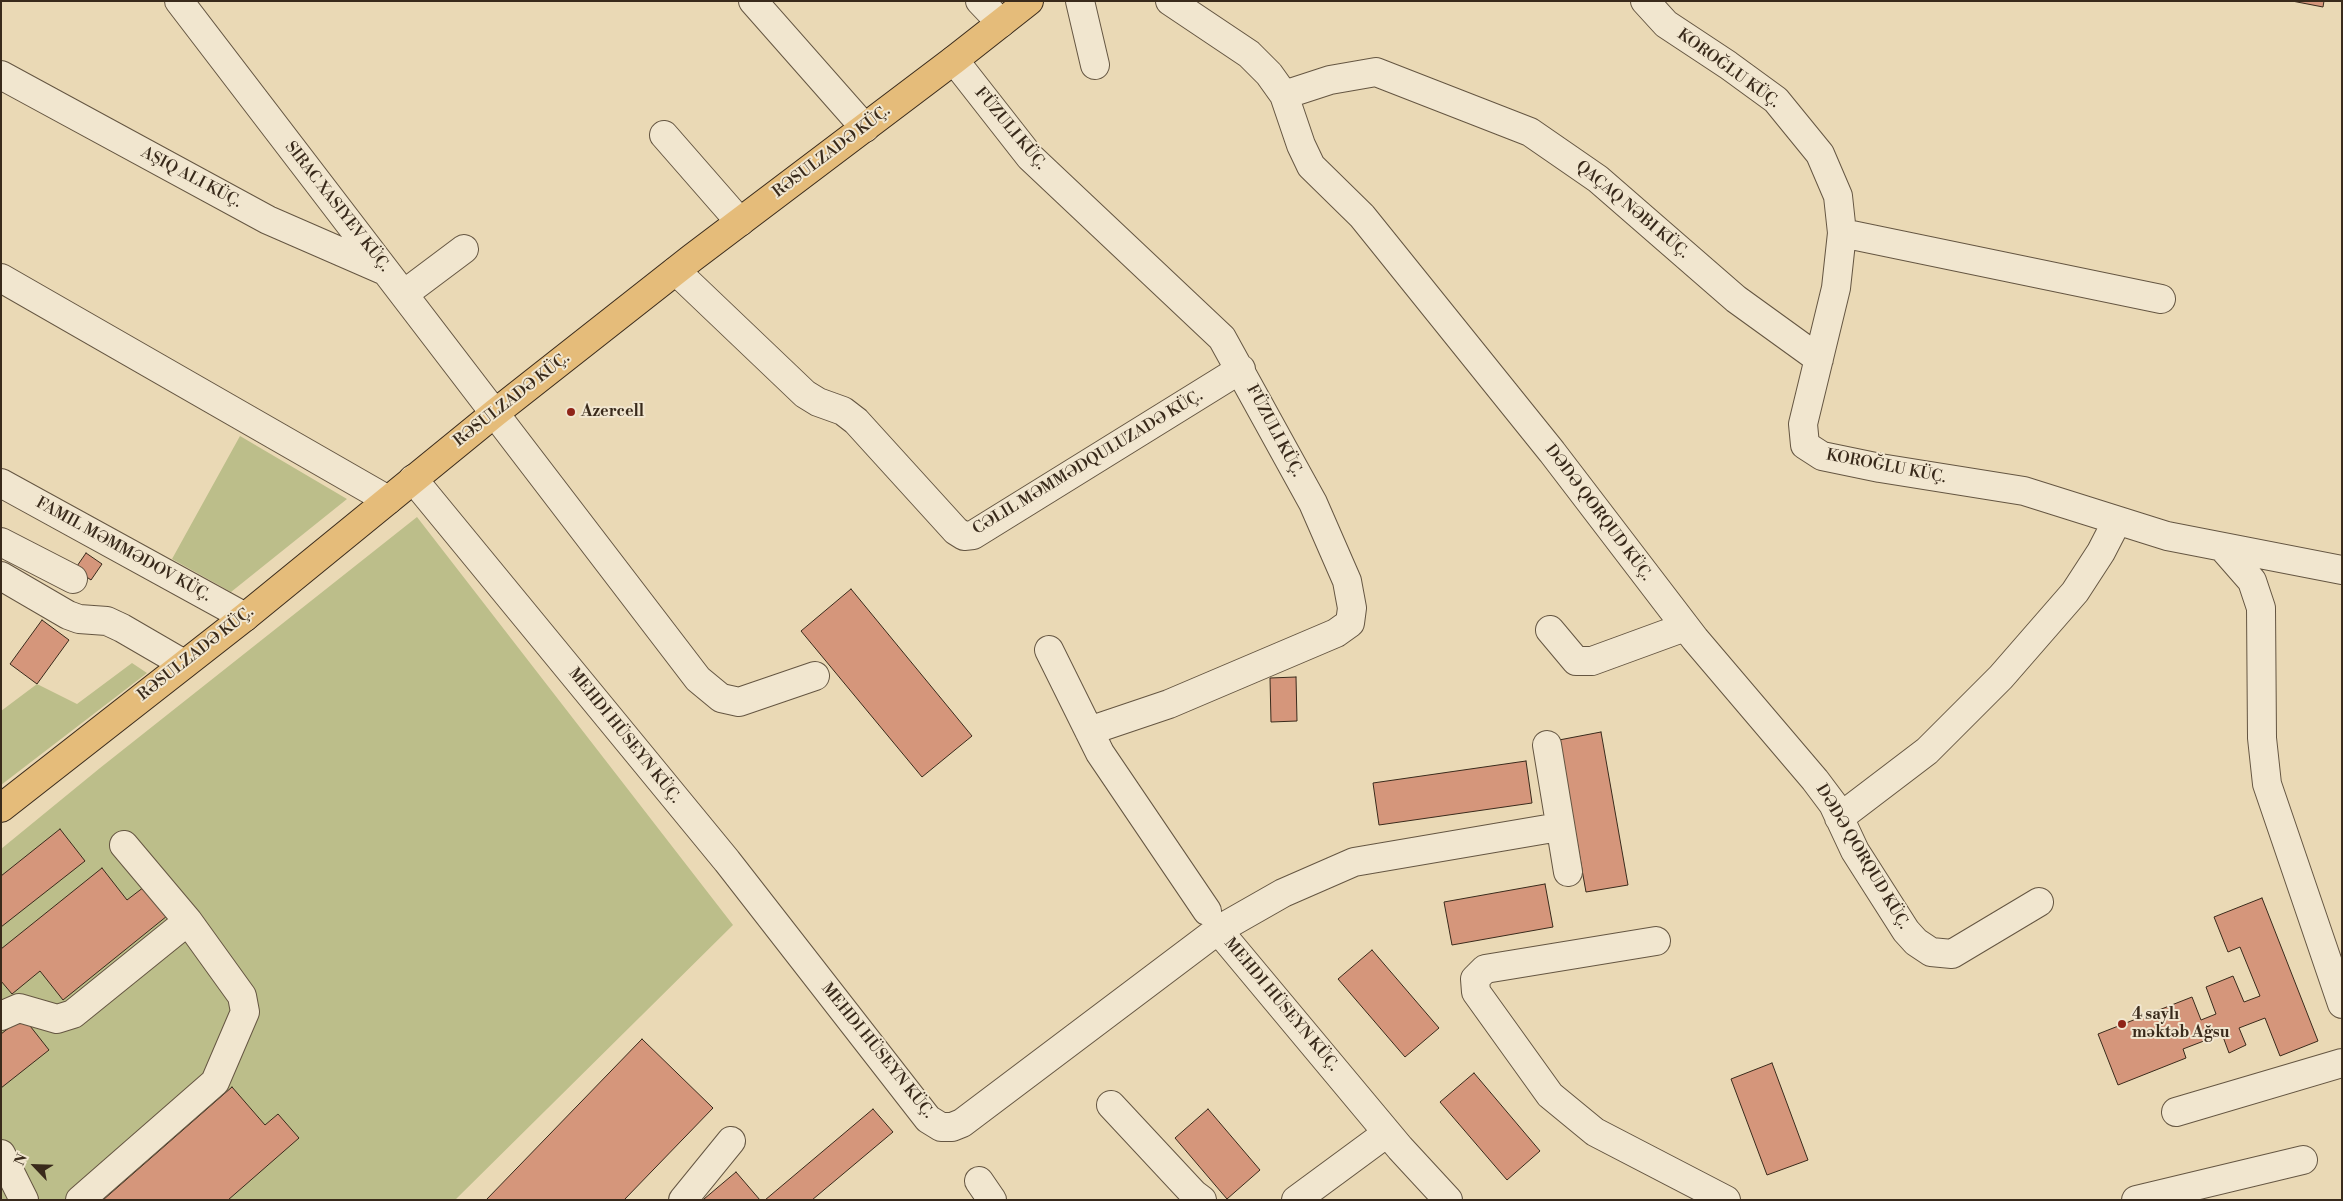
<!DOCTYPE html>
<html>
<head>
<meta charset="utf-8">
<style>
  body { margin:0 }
  #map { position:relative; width:2343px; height:1201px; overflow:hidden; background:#ead9b5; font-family:"Libre Bodoni",serif }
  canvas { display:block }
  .frame { position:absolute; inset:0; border:2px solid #392a1b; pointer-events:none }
  .north { position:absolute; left:10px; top:1141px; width:50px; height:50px; -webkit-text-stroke:4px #f1e6cf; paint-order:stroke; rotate:294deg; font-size:14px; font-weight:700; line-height:20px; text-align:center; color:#392a1b }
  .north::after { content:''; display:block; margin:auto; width:18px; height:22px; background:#392a1b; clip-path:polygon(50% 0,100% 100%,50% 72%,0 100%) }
</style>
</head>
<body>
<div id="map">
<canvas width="2343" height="1201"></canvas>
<div class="frame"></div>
<div class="north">N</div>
</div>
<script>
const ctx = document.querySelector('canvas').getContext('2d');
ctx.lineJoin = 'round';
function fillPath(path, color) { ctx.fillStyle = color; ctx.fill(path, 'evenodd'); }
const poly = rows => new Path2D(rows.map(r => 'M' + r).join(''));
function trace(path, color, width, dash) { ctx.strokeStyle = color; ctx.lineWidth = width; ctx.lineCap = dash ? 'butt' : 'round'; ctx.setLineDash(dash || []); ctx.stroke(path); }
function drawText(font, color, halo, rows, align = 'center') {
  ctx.font = font + ' "Libre Bodoni",serif'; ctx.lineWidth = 4; ctx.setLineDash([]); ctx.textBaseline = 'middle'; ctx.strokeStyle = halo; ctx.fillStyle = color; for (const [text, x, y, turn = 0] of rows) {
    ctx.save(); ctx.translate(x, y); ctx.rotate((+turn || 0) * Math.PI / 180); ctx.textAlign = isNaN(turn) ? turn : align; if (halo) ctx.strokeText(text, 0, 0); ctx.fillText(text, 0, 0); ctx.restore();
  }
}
const green = poly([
  [240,436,347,499,231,592,172,559],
  [417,517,733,925,455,1200,1,1200,1,849,100,768],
  [132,663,147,673,1,785,1,711,37,684,77,704]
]);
const building = poly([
  [2292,1,2324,1,2323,7,2292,1],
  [86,553,102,564,91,580,75,569,86,553],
  [851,589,972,736,922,777,801,631,851,589],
  [42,620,69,640,37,684,10,664,42,620],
  [1296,677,1297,721,1271,722,1270,678,1296,677],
  [1601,732,1628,885,1586,892,1559,740,1601,732],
  [1526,761,1532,803,1379,825,1373,783,1526,761],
  [60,829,85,861,1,927,1,876,60,829],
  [102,868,127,900,144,887,167,916,63,1000,40,971,12,994,1,981,1,949,102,868],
  [1545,884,1553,927,1452,945,1444,902,1545,884],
  [2262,898,2318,1041,2280,1056,2265,1018,2239,1028,2246,1045,2229,1053,2222,1034,2183,1049,2186,1058,2118,1085,2098,1034,2192,997,2201,1020,2216,1014,2206,987,2233,976,2244,1002,2260,996,2240,947,2228,952,2214,917,2262,898],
  [1372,950,1439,1028,1405,1057,1338,979,1372,950],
  [23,1017,49,1050,1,1088,1,1034,23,1017],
  [642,1039,713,1108,624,1200,486,1200,642,1039],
  [1772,1063,1808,1160,1767,1175,1731,1079,1772,1063],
  [1474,1073,1540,1151,1507,1180,1440,1102,1474,1073],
  [232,1087,265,1125,278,1114,299,1138,228,1200,103,1200,232,1087],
  [873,1109,893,1132,812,1200,765,1200,873,1109],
  [1208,1109,1260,1170,1227,1199,1175,1138,1208,1109],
  [736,1172,760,1200,704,1200,704,1199,736,1172]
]);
const minor = poly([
  [179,1,698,679,721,698,739,702,815,676],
  [753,1,865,128],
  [980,1,1001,23],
  [1080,1,1095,65],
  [1170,1,1249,54,1269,74,1284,95,1301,145,1311,166,1362,216,1552,452,1695,639,1815,780,1833,804,1855,851,1906,931,1916,942,1931,952,1952,954,2039,902],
  [1645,1,1666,24,1728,65,1776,100,1820,154,1838,196,1842,233,1836,288,1803,424,1805,445,1822,456,1880,468,2024,491,2167,536,2342,570],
  [954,60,1030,157,1222,338,1313,503,1347,581,1352,608,1350,623,1336,633,1169,704,1089,731],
  [1,75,268,220,385,271],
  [1284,95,1330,80,1376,72,1530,132,1598,179,1736,299,1819,359],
  [664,135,740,222],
  [1842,233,2161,299],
  [676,271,805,394,818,402,843,411,856,421,956,531,964,536,973,535,1241,369],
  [1,278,388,500],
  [404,294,464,249],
  [413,479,727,861,928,1119,941,1127,952,1127,962,1123,1218,930,1400,1148,1448,1200],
  [1,483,245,617],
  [1,542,73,579],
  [2224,549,2252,581,2261,608,2262,738,2267,784,2342,1004],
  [1,576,68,615,79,619,107,621,122,628,184,664],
  [1550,630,1576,661,1592,661,1685,627],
  [1049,650,1100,753,1207,911],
  [1547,745,1568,872],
  [1839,818,1927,751,2001,677,2075,592,2101,552,2117,521],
  [1218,930,1283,893,1354,862,1559,827],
  [1656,941,1485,969,1475,979,1476,992,1550,1095,1595,1132,1726,1200],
  [1,1016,19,1008,57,1019,73,1014,188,921],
  [1111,1105,1194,1194,1202,1200],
  [2176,1112,2342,1063],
  [1,1154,24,1200],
  [979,1181,992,1200],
  [80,1200,215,1082,245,1012,242,996,188,921,124,845],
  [683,1200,731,1141],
  [1296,1200,1387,1133],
  [2136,1200,2303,1160]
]);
const major = poly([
  [1,808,245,617,495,413,692,258,954,60,1029,1]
]);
const markers = [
  [571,412,5,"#8f2418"],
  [2122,1024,5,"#8f2418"]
];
const streetNames = [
  ["KOROĞLU KÜÇ.",1728,69,36],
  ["FÜZULI KÜÇ.",1010,129,50],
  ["RƏSULZADƏ KÜÇ.",832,152,-37],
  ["AŞIQ ALI KÜÇ.",191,178,28],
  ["SIRAC XASIYEV KÜÇ.",337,207,52],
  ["QAÇAQ NƏBI KÜÇ.",1632,210,40],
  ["RƏSULZADƏ KÜÇ.",512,400,-38],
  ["FÜZULI KÜÇ.",1274,431,62],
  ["CƏLIL MƏMMƏDQULUZADƏ KÜÇ.",1088,463,-31],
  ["KOROĞLU KÜÇ.",1886,467,11],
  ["DƏDƏ QORQUD KÜÇ.",1598,513,53],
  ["FAMIL MƏMMƏDOV KÜÇ.",123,550,29],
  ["RƏSULZADƏ KÜÇ.",196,654,-38],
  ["MEHDI HÜSEYN KÜÇ.",624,736,51],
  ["DƏDƏ QORQUD KÜÇ.",1862,857,59],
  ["MEHDI HÜSEYN KÜÇ.",1281,1005,50],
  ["MEHDI HÜSEYN KÜÇ.",877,1051,51]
];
const poiNames = [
  ["Azercell",581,412],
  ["4 saylı",2132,1015],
  ["məktəb Ağsu",2132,1033]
];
fillPath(green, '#bcbe8a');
fillPath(building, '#d5967b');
trace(building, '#392a1b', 1);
trace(minor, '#655642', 30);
trace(major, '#392a1b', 30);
trace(minor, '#f1e6cf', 28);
trace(major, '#e5bc7a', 28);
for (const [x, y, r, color] of markers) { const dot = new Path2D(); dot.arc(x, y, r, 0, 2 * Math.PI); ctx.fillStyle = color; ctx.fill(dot); trace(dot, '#f1e6cf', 2); }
drawText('16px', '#392a1b', '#f1e6cf', streetNames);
drawText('bold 16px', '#392a1b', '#f1e6cf', poiNames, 'left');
</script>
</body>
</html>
